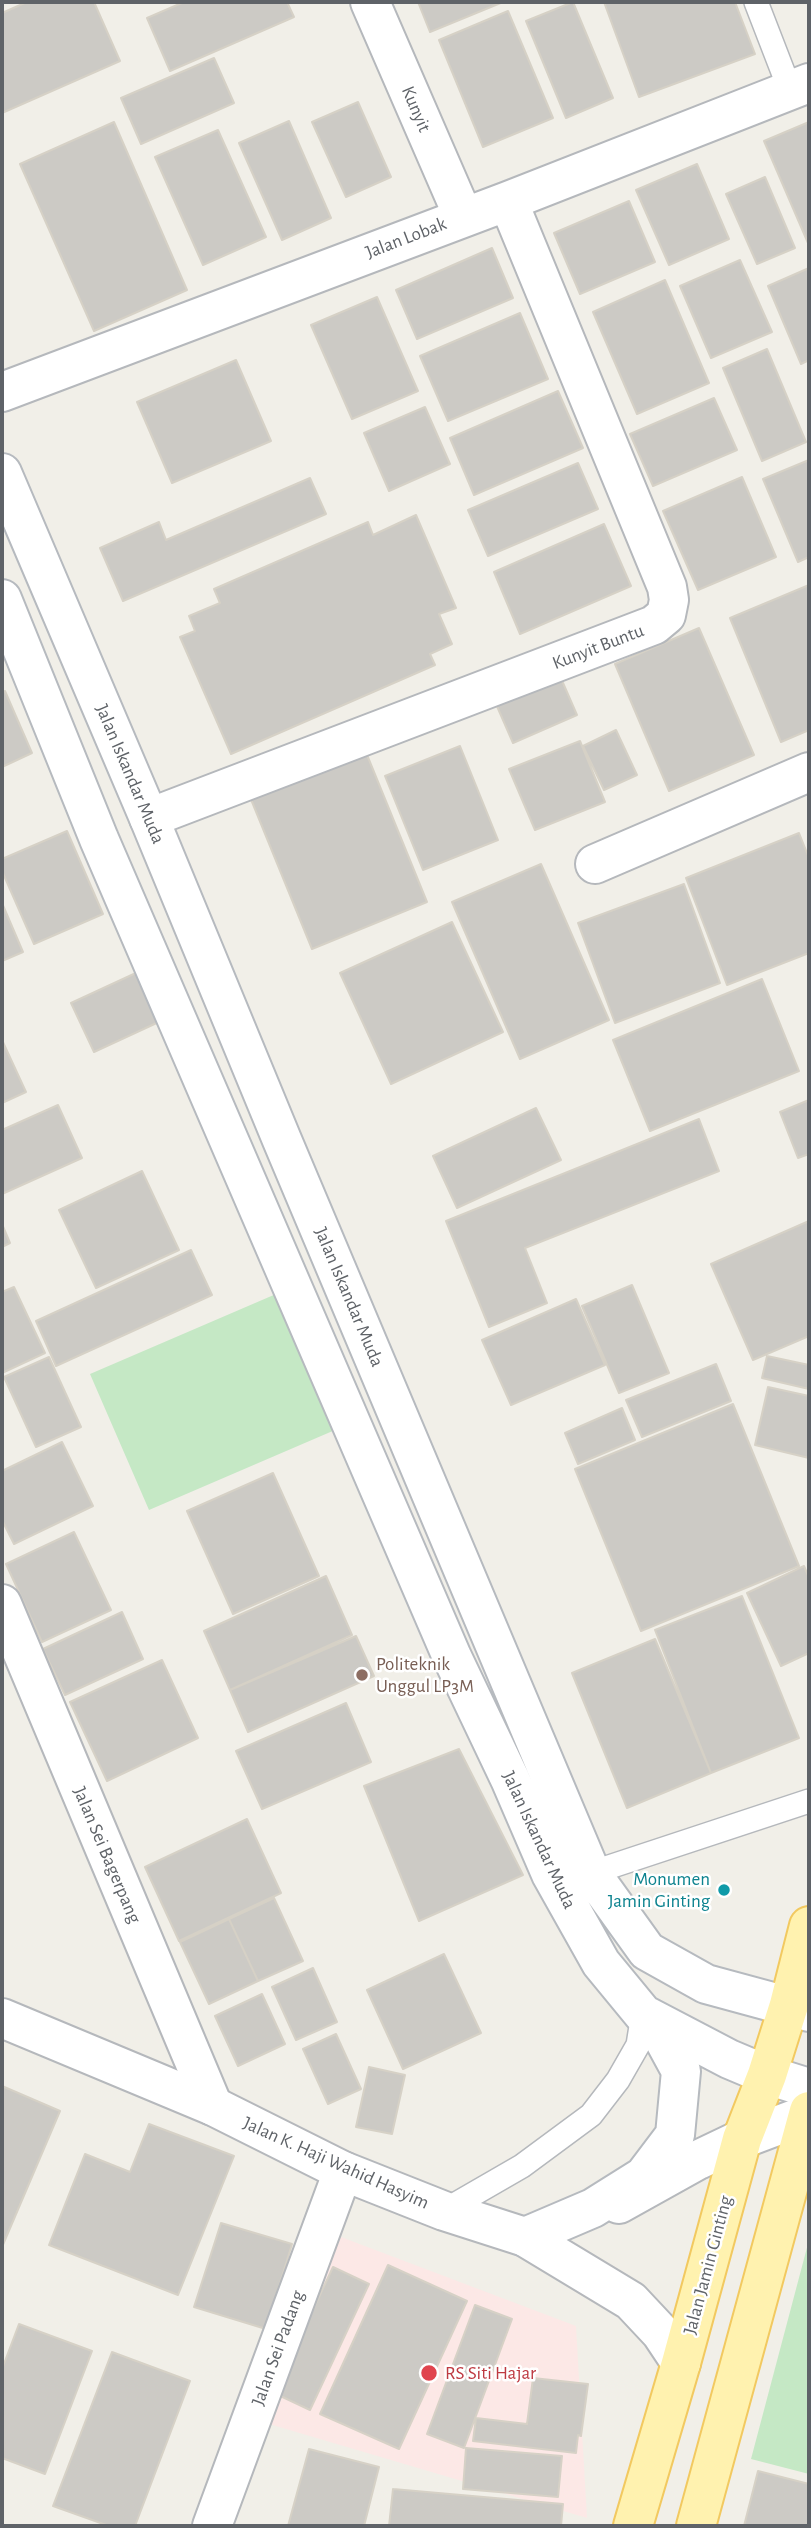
<!DOCTYPE html>
<html>
<head>
<meta charset="utf-8">
<style>
  body { margin:0 }
  #map { position:relative; width:811px; height:2528px; overflow:hidden; background:#f1efe8; font-family:"Alegreya Sans",sans-serif }
  canvas { display:block }
  .frame { position:absolute; inset:0; border:4px solid #5f6368; pointer-events:none }
</style>
</head>
<body>
<div id="map">
<canvas width="811" height="2528"></canvas>
<div class="frame"></div>
</div>
<script>
const ctx = document.querySelector('canvas').getContext('2d');
ctx.lineJoin = 'round';
function fillPath(path, color) { ctx.fillStyle = color; ctx.fill(path, 'evenodd'); }
const poly = rows => new Path2D(rows.map(r => 'M' + r).join(''));
function trace(path, color, width, dash) { ctx.strokeStyle = color; ctx.lineWidth = width; ctx.lineCap = dash ? 'butt' : 'round'; ctx.setLineDash(dash || []); ctx.stroke(path); }
function drawText(font, color, halo, rows, align = 'center') {
  ctx.font = font + ' "Alegreya Sans",sans-serif'; ctx.lineWidth = 5; ctx.setLineDash([]); ctx.textBaseline = 'middle'; ctx.strokeStyle = halo; ctx.fillStyle = color; for (const [text, x, y, turn = 0] of rows) {
    ctx.save(); ctx.translate(x, y); ctx.rotate((+turn || 0) * Math.PI / 180); ctx.textAlign = isNaN(turn) ? turn : align; if (halo) ctx.strokeText(text, 0, 0); ctx.fillText(text, 0, 0); ctx.restore();
  }
}
const medical = poly([
  [341,2237,576,2326,587,2518,259,2421]
]);
const green = poly([
  [283,1291,342,1427,149,1510,90,1374],
  [809,2240,809,2474,751,2459]
]);
const building = poly([
  [27,2,94,2,120,61,2,113,2,13,27,2],
  [184,2,287,2,294,17,170,71,147,18,184,2],
  [418,2,503,2,430,32,418,2],
  [573,2,613,98,566,118,526,21,573,2],
  [604,2,735,2,755,54,639,97,604,2],
  [508,11,553,118,483,147,439,40,508,11],
  [214,58,234,103,141,144,121,98,214,58],
  [358,102,391,177,346,197,312,122,358,102],
  [289,121,331,218,282,240,239,143,289,121],
  [114,122,187,290,94,331,20,164,114,122],
  [809,122,809,242,808,243,764,141,809,122],
  [218,130,266,237,203,265,155,157,218,130],
  [697,164,729,239,669,265,636,190,697,164],
  [765,177,795,248,757,264,726,194,765,177],
  [629,201,655,262,580,294,554,233,629,201],
  [492,248,513,298,417,339,396,290,492,248],
  [740,260,772,332,711,358,680,286,740,260],
  [809,268,809,360,801,364,768,286,809,268],
  [665,280,709,383,637,414,593,312,665,280],
  [377,297,418,391,352,419,311,325,377,297],
  [520,313,548,379,448,421,420,356,520,313],
  [767,349,806,442,762,461,723,368,767,349],
  [236,360,271,441,172,483,137,402,236,360],
  [558,391,583,448,474,495,450,438,558,391],
  [714,398,737,450,653,486,630,434,714,398],
  [425,407,450,464,389,491,364,433,425,407],
  [809,460,809,557,798,562,763,479,809,460],
  [578,463,598,509,488,556,468,510,578,463],
  [742,477,776,557,698,590,663,511,742,477],
  [310,478,326,514,123,601,100,548,159,522,166,540,310,478],
  [416,515,456,608,439,614,452,644,430,654,435,665,231,754,180,637,195,631,189,616,220,603,214,589,368,522,373,535,416,515],
  [604,524,631,586,520,634,494,572,604,524],
  [809,585,809,730,781,742,730,618,809,585],
  [699,628,754,755,669,791,615,664,699,628],
  [560,676,577,715,513,743,496,704,560,676],
  [5,691,32,753,2,767,2,693,5,691],
  [616,730,637,775,604,790,583,746,616,730],
  [580,741,605,802,535,830,509,769,580,741],
  [363,745,427,902,312,949,248,792,363,745],
  [460,746,498,840,423,870,385,776,460,746],
  [67,831,103,914,34,944,2,871,2,859,67,831],
  [799,833,809,858,809,953,727,985,686,878,799,833],
  [541,864,609,1020,520,1059,452,902,541,864],
  [684,884,720,983,615,1023,578,923,684,884],
  [2,903,23,952,2,961,2,903],
  [452,922,503,1032,391,1084,340,973,452,922],
  [138,972,161,1021,94,1052,71,1003,138,972],
  [762,979,799,1071,650,1131,613,1040,762,979],
  [2,1040,26,1092,2,1103,2,1040],
  [809,1100,809,1154,798,1158,780,1112,809,1100],
  [58,1105,82,1158,2,1194,2,1130,58,1105],
  [536,1108,561,1160,457,1208,433,1156,536,1108],
  [699,1119,719,1171,525,1248,547,1303,489,1327,446,1221,699,1119],
  [142,1171,179,1250,96,1288,59,1210,142,1171],
  [809,1221,809,1336,753,1360,711,1264,809,1221],
  [2,1224,10,1243,2,1247,2,1224],
  [191,1250,212,1295,56,1366,36,1321,191,1250],
  [632,1285,669,1373,619,1393,582,1306,632,1285],
  [14,1287,45,1353,2,1373,2,1292,14,1287],
  [576,1299,605,1365,511,1405,482,1340,576,1299],
  [767,1356,809,1365,809,1389,762,1378,767,1356],
  [49,1357,81,1427,36,1447,4,1377,49,1357],
  [716,1364,731,1401,642,1437,626,1400,716,1364],
  [768,1387,809,1396,809,1458,755,1445,768,1387],
  [733,1404,799,1566,641,1631,575,1469,733,1404],
  [622,1408,635,1440,578,1464,565,1433,622,1408],
  [62,1442,93,1506,14,1544,2,1520,2,1471,62,1442],
  [273,1473,319,1576,233,1614,187,1511,273,1473],
  [74,1532,111,1610,42,1642,6,1564,74,1532],
  [804,1566,809,1578,809,1653,781,1666,747,1593,804,1566],
  [326,1576,352,1635,230,1690,204,1631,326,1576],
  [742,1596,799,1738,711,1773,655,1630,742,1596],
  [122,1612,143,1659,65,1695,43,1649,122,1612],
  [356,1636,374,1676,248,1732,230,1690,356,1636],
  [655,1639,711,1773,627,1808,572,1673,655,1639],
  [162,1660,198,1738,107,1781,70,1702,162,1660],
  [346,1703,371,1762,262,1809,236,1751,346,1703],
  [459,1749,523,1875,419,1921,364,1786,459,1749],
  [247,1819,281,1893,179,1941,145,1867,247,1819],
  [274,1898,303,1961,258,1981,229,1919,274,1898],
  [229,1919,258,1981,209,2004,180,1942,229,1919],
  [444,1954,481,2033,403,2069,367,1990,444,1954],
  [313,1968,337,2022,296,2040,272,1987,313,1968],
  [262,1994,285,2044,238,2066,215,2016,262,1994],
  [336,2034,361,2089,328,2104,303,2049,336,2034],
  [369,2067,405,2075,392,2134,356,2127,369,2067],
  [2,2086,60,2111,2,2247,2,2086],
  [149,2124,234,2156,178,2295,49,2245,85,2154,130,2172,149,2124],
  [221,2223,292,2244,266,2329,194,2307,221,2223],
  [388,2265,467,2301,399,2449,320,2414,388,2265],
  [333,2267,369,2284,310,2410,274,2393,333,2267],
  [475,2305,512,2319,464,2448,427,2434,475,2305],
  [19,2324,92,2351,45,2474,2,2458,2,2369,19,2324],
  [112,2352,190,2381,135,2526,109,2526,53,2506,112,2352],
  [533,2378,588,2384,581,2436,578,2435,576,2453,473,2441,476,2418,527,2424,533,2378],
  [466,2448,562,2456,558,2497,463,2489,466,2448],
  [309,2449,379,2467,364,2526,288,2526,309,2449],
  [758,2471,809,2484,809,2526,744,2526,758,2471],
  [393,2489,563,2504,561,2526,389,2526,393,2489]
]);
const service = poly([
  [756,2,790,90],
  [591,1873,809,1801],
  [444,2211,522,2166,591,2115,618,2080,638,2045,643,2014]
]);
const minor = poly([
  [370,2,463,216],
  [2,392,508,201,809,83],
  [149,818,654,625,666,615,669,600,667,587,508,201],
  [595,864,809,772],
  [2,1604,213,2106],
  [212,2526,343,2171]
]);
const tertiary = poly([
  [2,2018,213,2106,343,2171,444,2211,525,2237,631,2301,661,2333,681,2363],
  [619,2204,698,2160,742,2139,808,2114]
]);
const secondary = poly([
  [2,473,149,818,282,1140,591,1873,647,1951,706,1984,809,2012],
  [2,599,99,839,452,1657,510,1779,551,1874,601,1963,643,2014,729,2059,767,2075,809,2088],
  [525,2237,593,2208,644,2176,675,2135,681,2071,662,2036,647,2018]
]);
const primary = poly([
  [633,2526,681,2363,742,2139,767,2075,789,2005,809,1926],
  [696,2526,809,2111]
]);
const markers = [
  [362,1675,7,"#8d6e63"],
  [724,1890,7,"#0f9aa8"],
  [429,2373,9,"#e0444e"]
];
const streetNames = [
  ["Kunyit",416,109,67],
  ["Jalan Lobak",406,238,-21],
  ["Kunyit Buntu",598,647,-21],
  ["Jalan Iskandar Muda",130,774,67],
  ["Jalan Iskandar Muda",349,1297,67],
  ["Jalan Iskandar Muda",539,1840,65],
  ["Jalan Sei Bagerpang",107,1855,67],
  ["Jalan K. Haji Wahid Hasyim",336,2163,24],
  ["Jalan Jamin Ginting",708,2265,-75],
  ["Jalan Sei Padang",278,2348,-70]
];
const educationNames = [
  ["Politeknik",376,1664],
  ["Unggul LP3M",376,1686]
];
const cultureNames = [
  ["Monumen",710,1879],
  ["Jamin Ginting",710,1901]
];
const healthNames = [
  ["RS Siti Hajar",445,2373]
];
fillPath(medical, '#fce8e6');
fillPath(green, '#c5e8c5');
fillPath(building, '#cccac5');
trace(building, '#d6d1c6', 2);
trace(service, '#b5b8bc', 26);
trace(minor, '#b5b8bc', 42);
trace(tertiary, '#b5b8bc', 42);
trace(secondary, '#b6babf', 42);
trace(primary, '#f2c960', 42);
trace(service, '#fff', 23);
trace(minor, '#fff', 38);
trace(tertiary, '#fff', 38);
trace(secondary, '#fff', 38);
trace(primary, '#fff2af', 38);
for (const [x, y, r, color] of markers) { const dot = new Path2D(); dot.arc(x, y, r, 0, 2 * Math.PI); ctx.fillStyle = color; ctx.fill(dot); trace(dot, '#fff', 2.5); }
drawText('19px', '#5f6368', '#fff', streetNames);
drawText('19px', '#785e54', '#fff', educationNames, 'left');
drawText('19px', '#0d838f', '#fff', cultureNames, 'right');
drawText('19px', '#be3a42', '#fff', healthNames, 'left');
</script>
</body>
</html>
